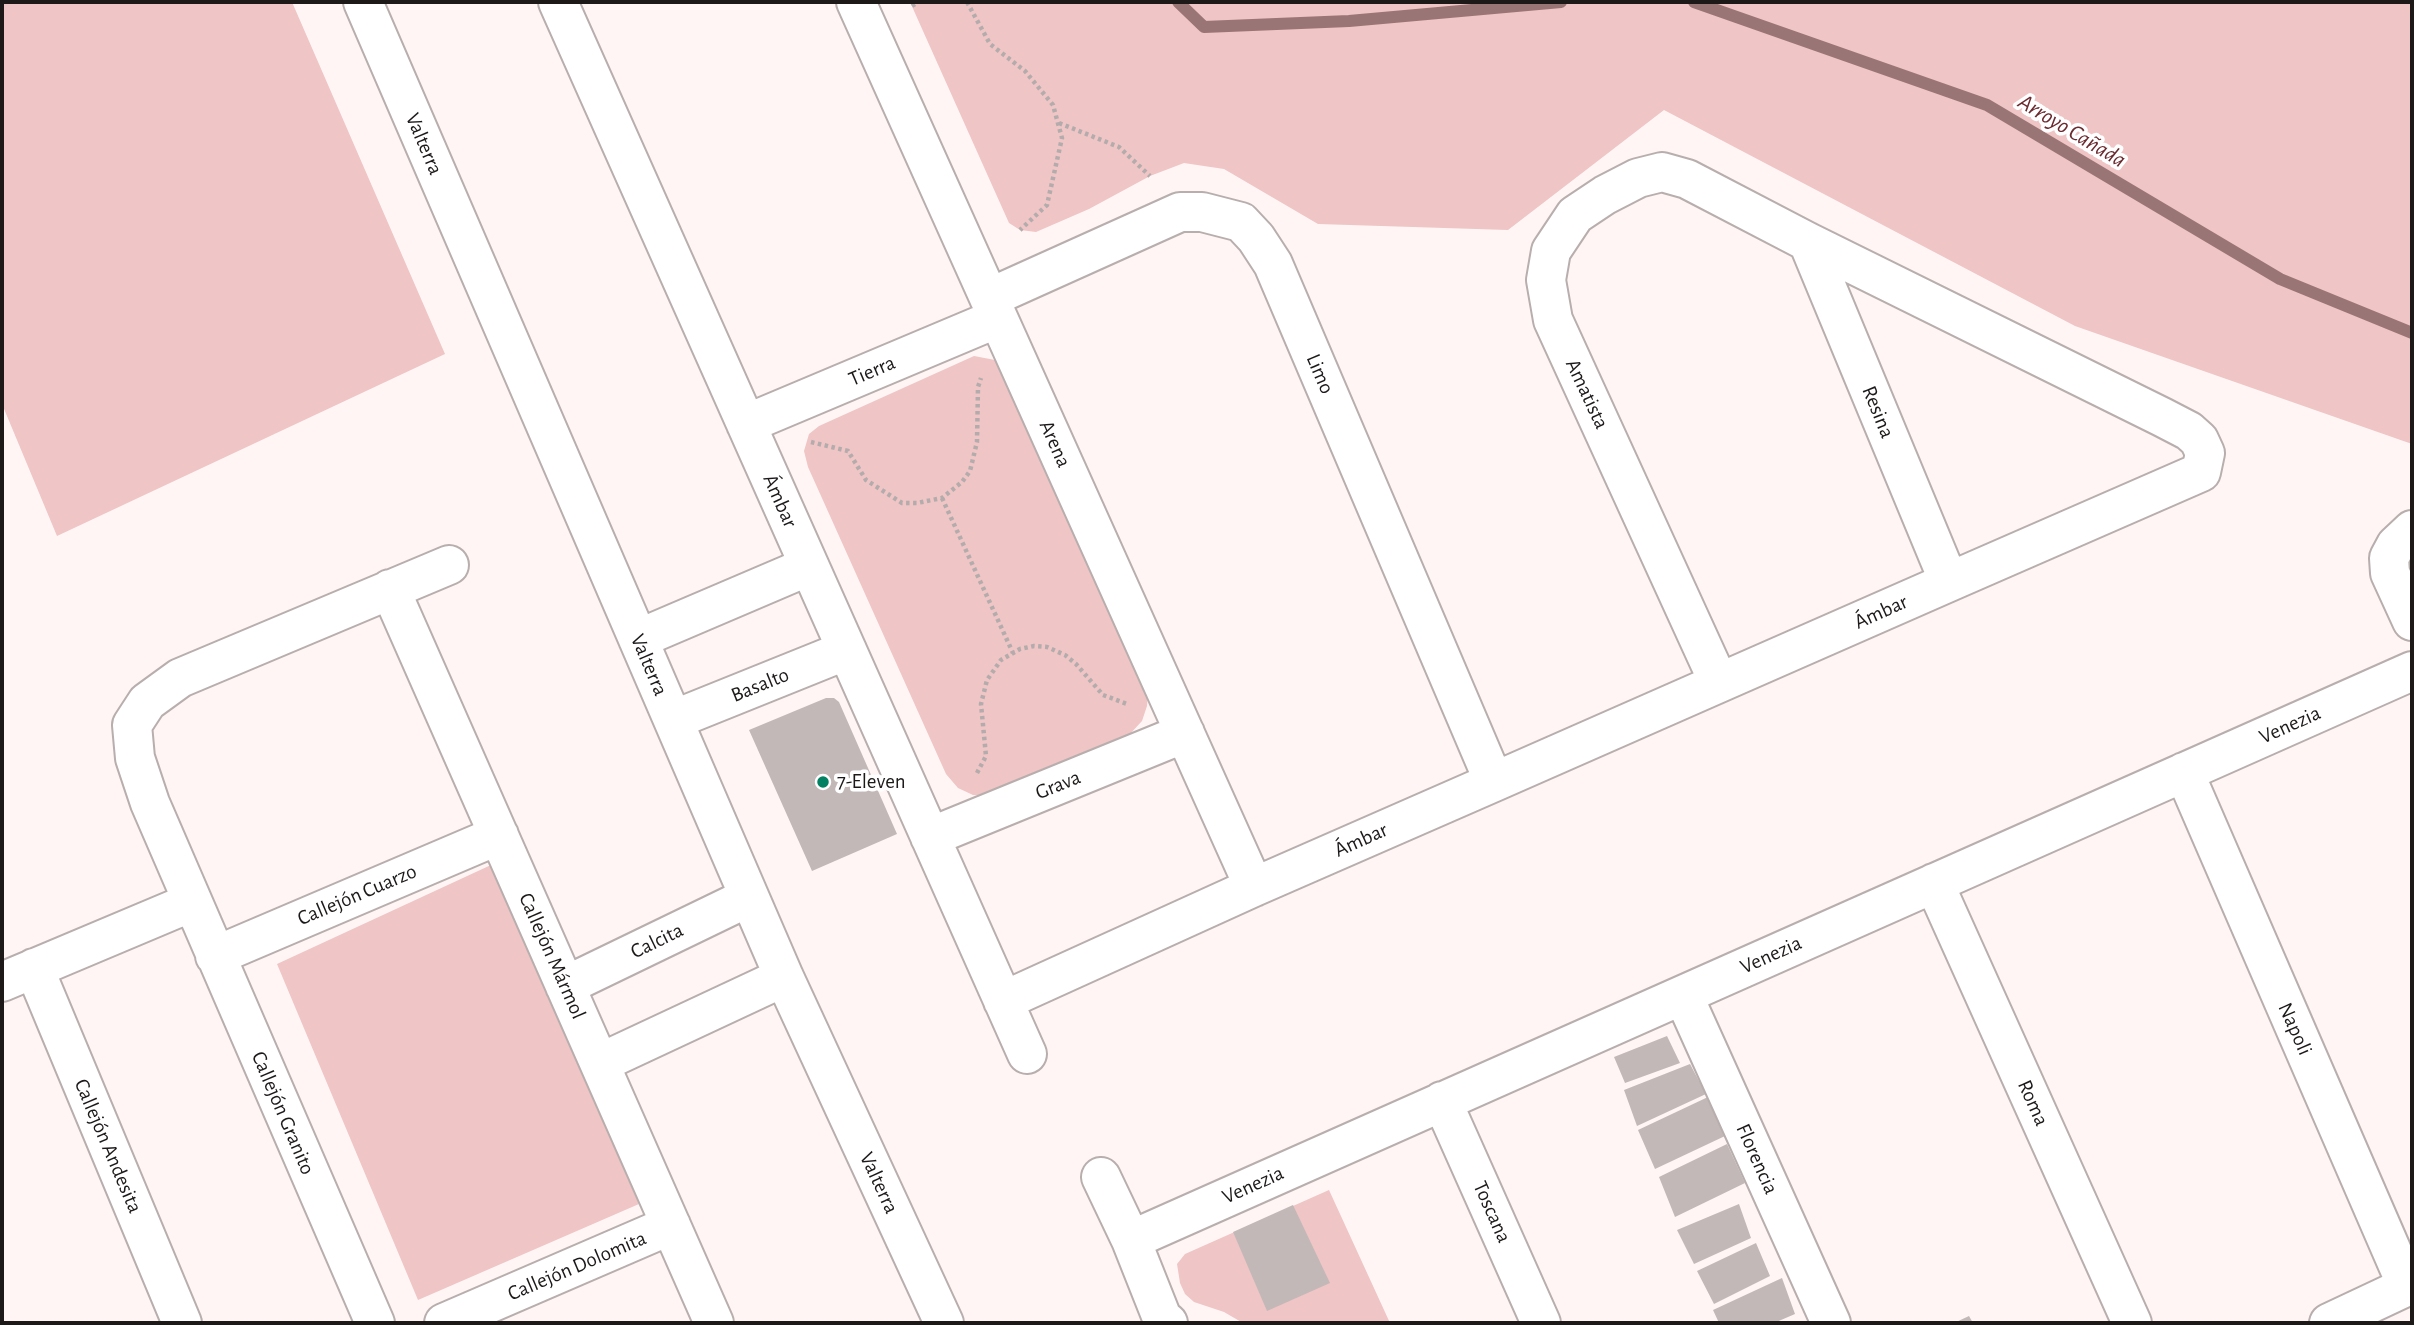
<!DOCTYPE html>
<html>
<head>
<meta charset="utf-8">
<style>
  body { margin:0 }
  #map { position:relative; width:2414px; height:1325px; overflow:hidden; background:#fff5f5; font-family:"Alegreya Sans",sans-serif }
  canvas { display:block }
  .frame { position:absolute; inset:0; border:4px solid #1d1919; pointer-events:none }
</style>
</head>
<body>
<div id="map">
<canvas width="2414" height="1325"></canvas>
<div class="frame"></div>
</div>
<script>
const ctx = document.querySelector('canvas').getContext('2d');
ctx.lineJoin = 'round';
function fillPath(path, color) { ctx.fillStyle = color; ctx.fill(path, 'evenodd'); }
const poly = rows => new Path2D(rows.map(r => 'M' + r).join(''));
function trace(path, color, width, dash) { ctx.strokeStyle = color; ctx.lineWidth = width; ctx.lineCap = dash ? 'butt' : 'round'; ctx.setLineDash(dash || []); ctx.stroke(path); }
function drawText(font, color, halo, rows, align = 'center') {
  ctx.font = font + ' "Alegreya Sans",sans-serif'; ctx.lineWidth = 7; ctx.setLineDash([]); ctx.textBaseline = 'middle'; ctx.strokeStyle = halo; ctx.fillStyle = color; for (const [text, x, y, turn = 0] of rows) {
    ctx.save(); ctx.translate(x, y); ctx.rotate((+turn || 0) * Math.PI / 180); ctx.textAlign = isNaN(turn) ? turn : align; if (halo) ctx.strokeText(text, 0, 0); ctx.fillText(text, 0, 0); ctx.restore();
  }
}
const green = poly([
  [2,2,292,2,445,354,57,536,2,404],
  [910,2,2412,2,2412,444,2075,326,1664,110,1508,230,1318,224,1224,169,1184,163,1150,176,1089,209,1036,232,1020,230,1009,223],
  [974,356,995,360,1005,366,1148,693,1147,706,1142,721,1129,735,989,796,973,795,958,788,946,774,808,467,804,451,809,434,819,426],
  [491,865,639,1204,418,1300,277,964],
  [1329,1190,1390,1323,1243,1323,1224,1312,1194,1302,1185,1294,1180,1283,1177,1264,1185,1254]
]);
const stream = poly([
  [1178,2,1204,27,1349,21,1561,2],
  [1694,2,1987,105,2280,279,2412,333]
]);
const building = poly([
  [826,698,834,698,839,702,897,834,812,871,749,730],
  [1667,1036,1680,1063,1625,1083,1614,1057],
  [1690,1064,1706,1094,1637,1126,1624,1090],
  [1708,1097,1725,1136,1655,1169,1638,1130],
  [1727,1144,1745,1183,1675,1217,1659,1177],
  [1739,1204,1751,1238,1694,1264,1677,1230],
  [1293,1205,1330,1283,1267,1311,1233,1232],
  [1756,1243,1770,1276,1714,1304,1697,1271],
  [1782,1278,1795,1314,1774,1323,1719,1323,1713,1310],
  [1969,1316,1973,1323,1954,1323]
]);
const path = poly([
  [967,2,990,44,1025,71,1053,105,1062,138,1047,205,1020,230],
  [912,6,918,2],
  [1059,123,1119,147,1150,176],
  [811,442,848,451,866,480,902,503,917,503,942,498,962,482,970,471,977,442,978,387,981,378],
  [942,498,1013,653],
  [977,773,986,756,981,704,987,680,1001,660,1020,649,1034,646,1047,647,1065,655,1076,664,1103,695,1127,704]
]);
const minor = poly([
  [363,2,784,977,944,1323],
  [558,2,1027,1054],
  [856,2,1254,887],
  [1808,242,1949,582],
  [989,298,1180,212,1202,212,1241,222,1256,238,1273,264,1494,782],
  [746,424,998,318],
  [2412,530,2396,545,2389,558,2390,573,2412,621],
  [390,589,714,1323],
  [638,639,809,566],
  [673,720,847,650],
  [2184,772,2407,1286],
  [930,837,1185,733],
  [1934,883,2132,1323],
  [215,956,499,835],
  [34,968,182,1323],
  [2,982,192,902],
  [565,986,749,897],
  [1683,995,1831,1323],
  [1003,1001,1254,887,1494,782,1719,683,1949,582,2201,472,2205,453,2199,440,2189,431,2162,417,1808,242,1687,179,1662,172,1638,178,1605,195,1575,215,1551,251,1546,280,1553,320,1719,683],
  [600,1063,784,977],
  [1442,1101,1541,1323],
  [1101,1177,1131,1240,1162,1318,1168,1323],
  [1131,1240,2412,671],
  [375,1323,150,803,135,758,132,725,147,702,180,678,449,565],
  [444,1323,671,1225],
  [2329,1323,2412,1284]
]);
const markers = [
  [823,782,7,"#018161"]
];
const streetNames = [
  ["Valterra",424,144,67],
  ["Tierra",872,371,-23],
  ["Limo",1320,374,67],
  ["Amatista",1587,394,65],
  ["Resina",1878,412,68],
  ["Arena",1055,444,66],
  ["Ámbar",780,501,66],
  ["Ámbar",1881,612,-24],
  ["Valterra",649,665,67],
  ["Basalto",760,685,-22],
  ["Venezia",2290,725,-24],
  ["Grava",1058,785,-22],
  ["Ámbar",1361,840,-24],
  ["Callejón Cuarzo",357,895,-23],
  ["Calcita",657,941,-26],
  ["Venezia",1771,955,-24],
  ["Callejón Mármol",552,956,66],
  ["Napoli",2295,1029,66],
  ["Roma",2033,1103,66],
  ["Callejón Granito",283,1113,67],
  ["Callejón Andesita",108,1146,67],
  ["Florencia",1757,1159,66],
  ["Valterra",879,1183,65],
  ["Venezia",1253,1185,-24],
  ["Toscana",1492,1212,66],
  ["Callejón Dolomita",577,1266,-23]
];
const poiNames = [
  ["7-Eleven",837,782]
];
const waterNames = [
  ["Arroyo Cañada",2072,131,31]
];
fillPath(green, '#efc5c5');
trace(stream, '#9a7575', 12);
fillPath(building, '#c3b8b8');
trace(minor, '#b8aeae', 42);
trace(path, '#b4acac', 4.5, [3.5, 3.5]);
trace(minor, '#fff', 38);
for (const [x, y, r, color] of markers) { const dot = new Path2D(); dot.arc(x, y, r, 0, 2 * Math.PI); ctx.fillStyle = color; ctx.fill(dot); trace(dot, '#fff', 2.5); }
drawText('21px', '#1d1919', '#fff', streetNames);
drawText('21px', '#1d1919', '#fff', poiNames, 'left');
drawText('italic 23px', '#6a2a2f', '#fff', waterNames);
</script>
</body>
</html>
